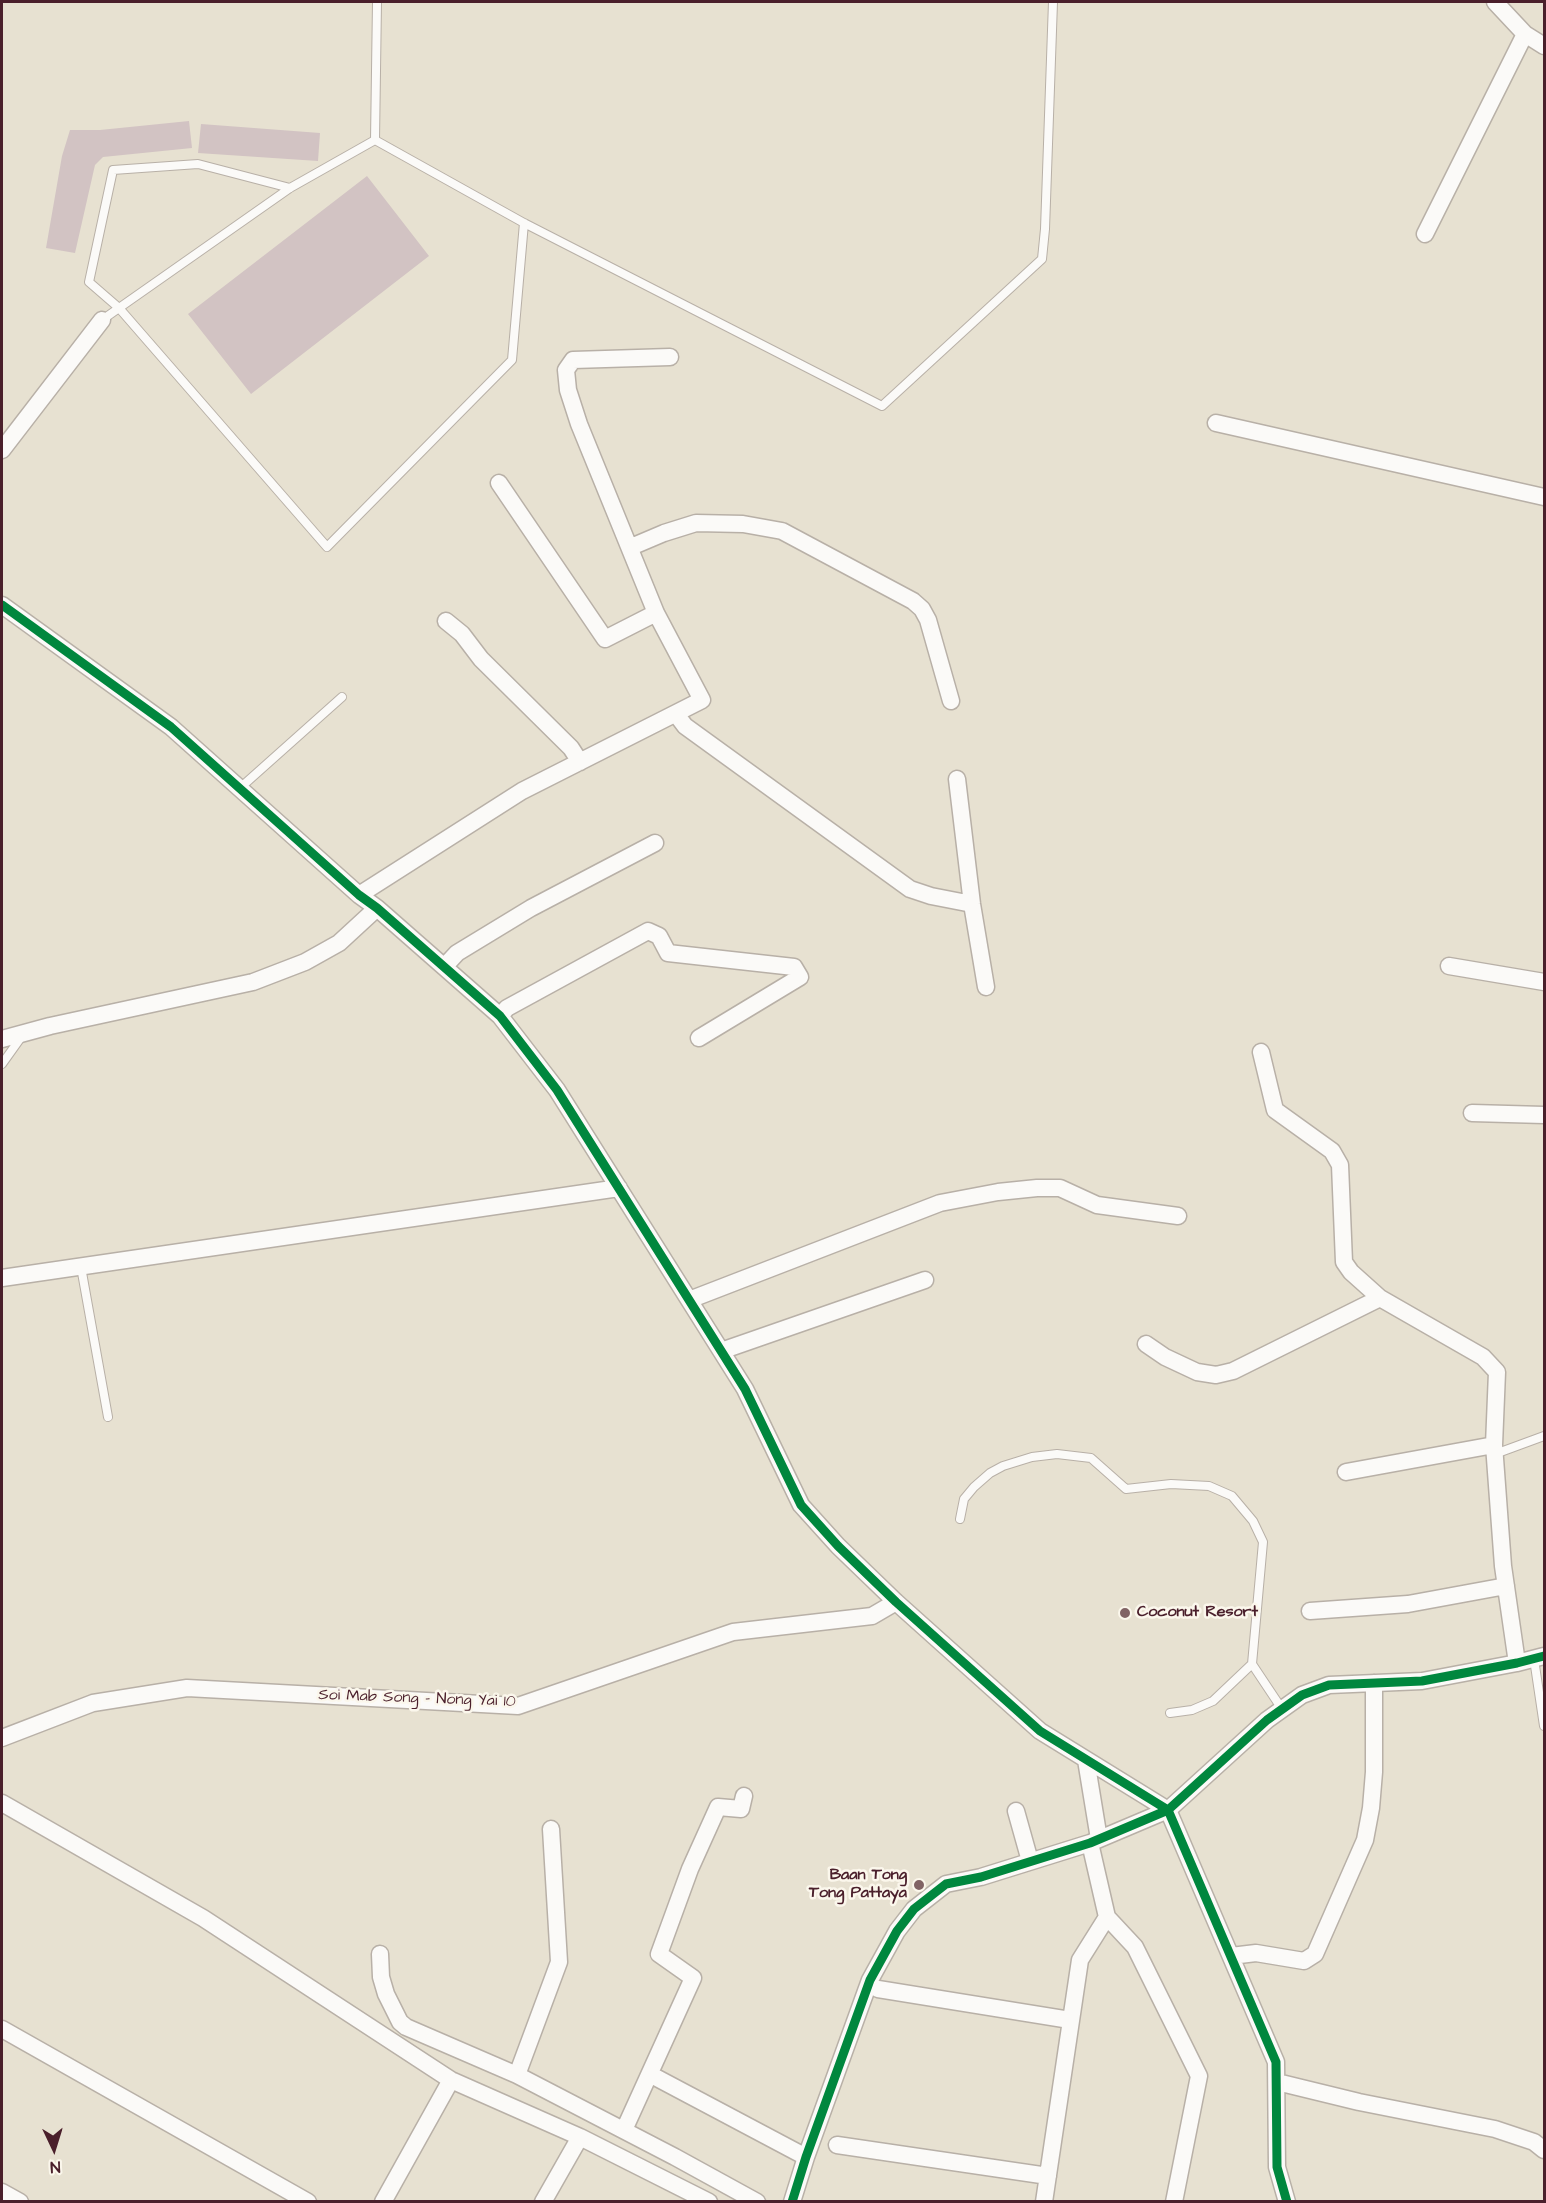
<!DOCTYPE html>
<html>
<head>
<meta charset="utf-8">
<style>
  body { margin:0 }
  #map { position:relative; width:1546px; height:2203px; overflow:hidden; background:#e7e1d1; font-family:"Architects Daughter",sans-serif }
  canvas { display:block }
  .frame { position:absolute; inset:0; border:3px solid #4a1f2b; pointer-events:none }
  .north { position:absolute; left:24px; top:2119px; width:60px; height:60px; -webkit-text-stroke:4px #fbf7ec; paint-order:stroke; rotate:176deg; font-size:16px; font-weight:700; line-height:24px; text-align:center; color:#4a1f2b }
  .north::after { content:''; display:block; margin:auto; width:21px; height:27px; background:#4a1f2b; clip-path:polygon(50% 0,100% 100%,50% 72%,0 100%) }
</style>
</head>
<body>
<div id="map">
<canvas width="1546" height="2203"></canvas>
<div class="frame"></div>
<div class="north">N</div>
</div>
<script>
const ctx = document.querySelector('canvas').getContext('2d');
ctx.lineJoin = 'round';
function fillPath(path, color) { ctx.fillStyle = color; ctx.fill(path, 'evenodd'); }
const poly = rows => new Path2D(rows.map(r => 'M' + r).join(''));
function trace(path, color, width, dash) { ctx.strokeStyle = color; ctx.lineWidth = width; ctx.lineCap = dash ? 'butt' : 'round'; ctx.setLineDash(dash || []); ctx.stroke(path); }
function drawText(font, color, halo, rows, align = 'center') {
  ctx.font = font + ' "Architects Daughter",sans-serif'; ctx.lineWidth = 5; ctx.setLineDash([]); ctx.textBaseline = 'middle'; ctx.strokeStyle = halo; ctx.fillStyle = color; for (const [text, x, y, turn = 0] of rows) {
    ctx.save(); ctx.translate(x, y); ctx.rotate((+turn || 0) * Math.PI / 180); ctx.textAlign = isNaN(turn) ? turn : align; if (halo) ctx.strokeText(text, 0, 0); ctx.fillText(text, 0, 0); ctx.restore();
  }
}
const building = poly([
  [189,121,192,148,103,157,95,165,75,253,46,248,62,156,70,130,100,130],
  [201,124,320,133,318,161,198,153],
  [367,176,429,256,251,394,188,314]
]);
const service = poly([
  [377,2,375,140,524,223,882,406,1042,259,1045,229,1053,2],
  [290,188,198,164,113,170,89,282,119,308,290,188,375,140],
  [102,320,119,308,327,547,512,360,524,223],
  [240,788,342,697],
  [2,1064,22,1036],
  [81,1267,108,1417],
  [1495,1454,1544,1436],
  [960,1519,964,1499,974,1487,990,1473,1003,1466,1032,1457,1057,1454,1091,1458,1126,1489,1171,1484,1209,1486,1232,1496,1253,1521,1263,1542,1252,1664,1282,1709],
  [1534,1659,1544,1726],
  [1170,1713,1192,1710,1213,1701,1252,1664]
]);
const minor = poly([
  [1495,2,1525,34,1544,46],
  [1425,234,1525,34],
  [1216,423,1544,497],
  [2,450,102,320],
  [499,483,605,639,656,613],
  [631,547,664,533,696,523,743,524,782,531,913,601,922,609,928,620,951,701],
  [2,605,171,727,359,895,377,908,500,1016,557,1090,745,1389,801,1505,838,1546,896,1602,1040,1731,1168,1810,1276,2062,1277,2167,1287,2202],
  [446,621,462,634,481,659,571,748,580,762],
  [676,714,685,726,910,889,931,896,972,904],
  [957,779,972,904,986,987],
  [359,895,522,791,702,700,656,613,579,424,568,390,566,370,573,360,670,357],
  [1449,966,1544,982],
  [444,967,457,953,531,908,655,843],
  [500,1016,507,1008,648,931,659,936,668,953,794,967,800,977,699,1038],
  [2,1039,50,1026,253,982,305,962,339,943,377,908],
  [1261,1052,1275,1110,1332,1151,1340,1165,1344,1262,1351,1272,1380,1298,1483,1357,1497,1372,1494,1445,1503,1566,1517,1663],
  [1472,1113,1544,1115],
  [2,1278,619,1188],
  [689,1300,940,1203,998,1192,1037,1188,1060,1188,1097,1205,1178,1216],
  [1146,1344,1165,1357,1197,1372,1216,1375,1233,1371,1380,1298],
  [721,1351,925,1280],
  [1346,1472,1494,1445],
  [1310,1611,1408,1604,1506,1586],
  [2,1738,93,1703,187,1688,518,1706,733,1632,872,1616,896,1602],
  [1086,1760,1099,1839],
  [2,1803,203,1918,451,2080,580,2137,709,2202],
  [1016,1811,1030,1861],
  [1090,1843,1107,1917,1135,1947,1199,2076,1174,2202],
  [380,1954,381,1977,386,1994,400,2022,406,2027,517,2075,675,2157,757,2202],
  [1231,1956,1256,1953,1304,1961,1315,1954,1365,1840,1371,1808,1374,1772,1374,1683],
  [878,1989,1070,2020],
  [2,2029,308,2202],
  [517,2075,559,1962,551,1829],
  [657,2078,806,2157],
  [1277,2082,1359,2102,1495,2129,1534,2142,1544,2150],
  [624,2130,693,1978,659,1954,690,1869,718,1807,741,1809,744,1796],
  [837,2145,1048,2176],
  [2,2192,20,2202],
  [383,2202,451,2080],
  [543,2202,580,2137],
  [792,2202,806,2157,870,1980,897,1931,914,1909,946,1884,981,1877,1090,1843,1168,1810,1267,1720,1302,1695,1329,1685,1422,1681,1517,1663,1544,1656],
  [1044,2202,1080,1960,1107,1917]
]);
const cycleway = poly([
  [2,605,171,727,359,895,377,908,500,1016,557,1090,745,1389,801,1505,838,1546,896,1602,1040,1731,1168,1810,1276,2062,1277,2167,1287,2202],
  [792,2202,806,2157,870,1980,897,1931,914,1909,946,1884,981,1877,1090,1843,1168,1810,1267,1720,1302,1695,1329,1685,1422,1681,1517,1663,1544,1656]
]);
const markers = [
  [1125,1613,6,"#816365"],
  [919,1885,6,"#816365"]
];
const poiNames = [
  ["Coconut Resort",1137,1613],
  ["Baan Tong",907,1876,"right"],
  ["Tong Pattaya",907,1894,"right"]
];
const streetNames = [
  ["Soi Mab Song - Nong Yai 10",417,1699,2]
];
fillPath(building, '#d2c3c3');
trace(service, '#b8b0a7', 10);
trace(minor, '#b8b0a7', 19);
trace(service, '#fbfaf8', 8);
trace(minor, '#fbfaf8', 16);
trace(cycleway, '#00873e', 9);
for (const [x, y, r, color] of markers) { const dot = new Path2D(); dot.arc(x, y, r, 0, 2 * Math.PI); ctx.fillStyle = color; ctx.fill(dot); trace(dot, '#fbf7ec', 2); }
drawText('bold 16px', '#4a1f2b', '#fbf7ec', poiNames, 'left');
drawText('16px', '#4a1f2b', '#fbf7ec', streetNames);
</script>
</body>
</html>
